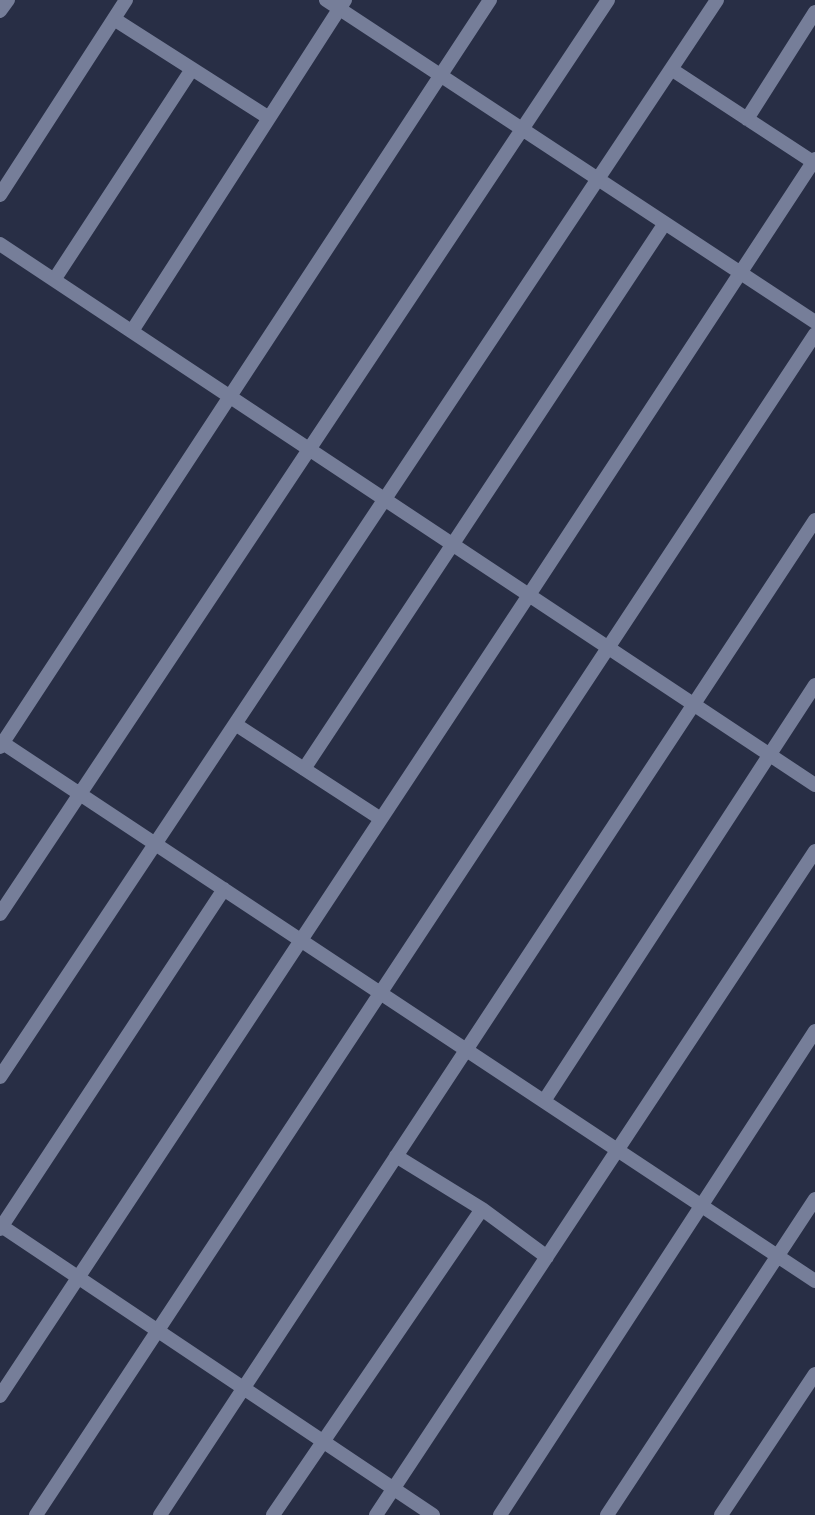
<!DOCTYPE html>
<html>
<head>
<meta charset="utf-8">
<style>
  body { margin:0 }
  canvas { display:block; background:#282e45 }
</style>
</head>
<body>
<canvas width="815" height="1515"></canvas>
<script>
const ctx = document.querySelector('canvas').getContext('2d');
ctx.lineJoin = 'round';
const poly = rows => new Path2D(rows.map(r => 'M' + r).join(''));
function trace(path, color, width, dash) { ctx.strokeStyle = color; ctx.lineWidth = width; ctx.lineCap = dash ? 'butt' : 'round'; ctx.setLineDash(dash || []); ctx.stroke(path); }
const minor = poly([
  [326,0,815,322],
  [0,11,8,0],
  [114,19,269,118],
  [671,69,813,162],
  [747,119,815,12],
  [0,195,126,0],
  [0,244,815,785],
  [54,280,192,69],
  [132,331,345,0],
  [235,724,381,819],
  [3,743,815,1281],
  [0,747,490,0],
  [304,769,665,223],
  [0,914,608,0],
  [0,1077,717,0],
  [544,1101,815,685],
  [396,1156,482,1209,547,1257],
  [0,1225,433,1515],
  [0,1229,224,889],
  [0,1396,529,595,815,159],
  [36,1515,815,334],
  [160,1515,815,520],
  [273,1515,482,1209],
  [376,1515,815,851],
  [500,1515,815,1031],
  [607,1515,815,1199],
  [721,1515,815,1374]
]);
trace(minor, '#767e99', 14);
</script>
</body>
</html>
